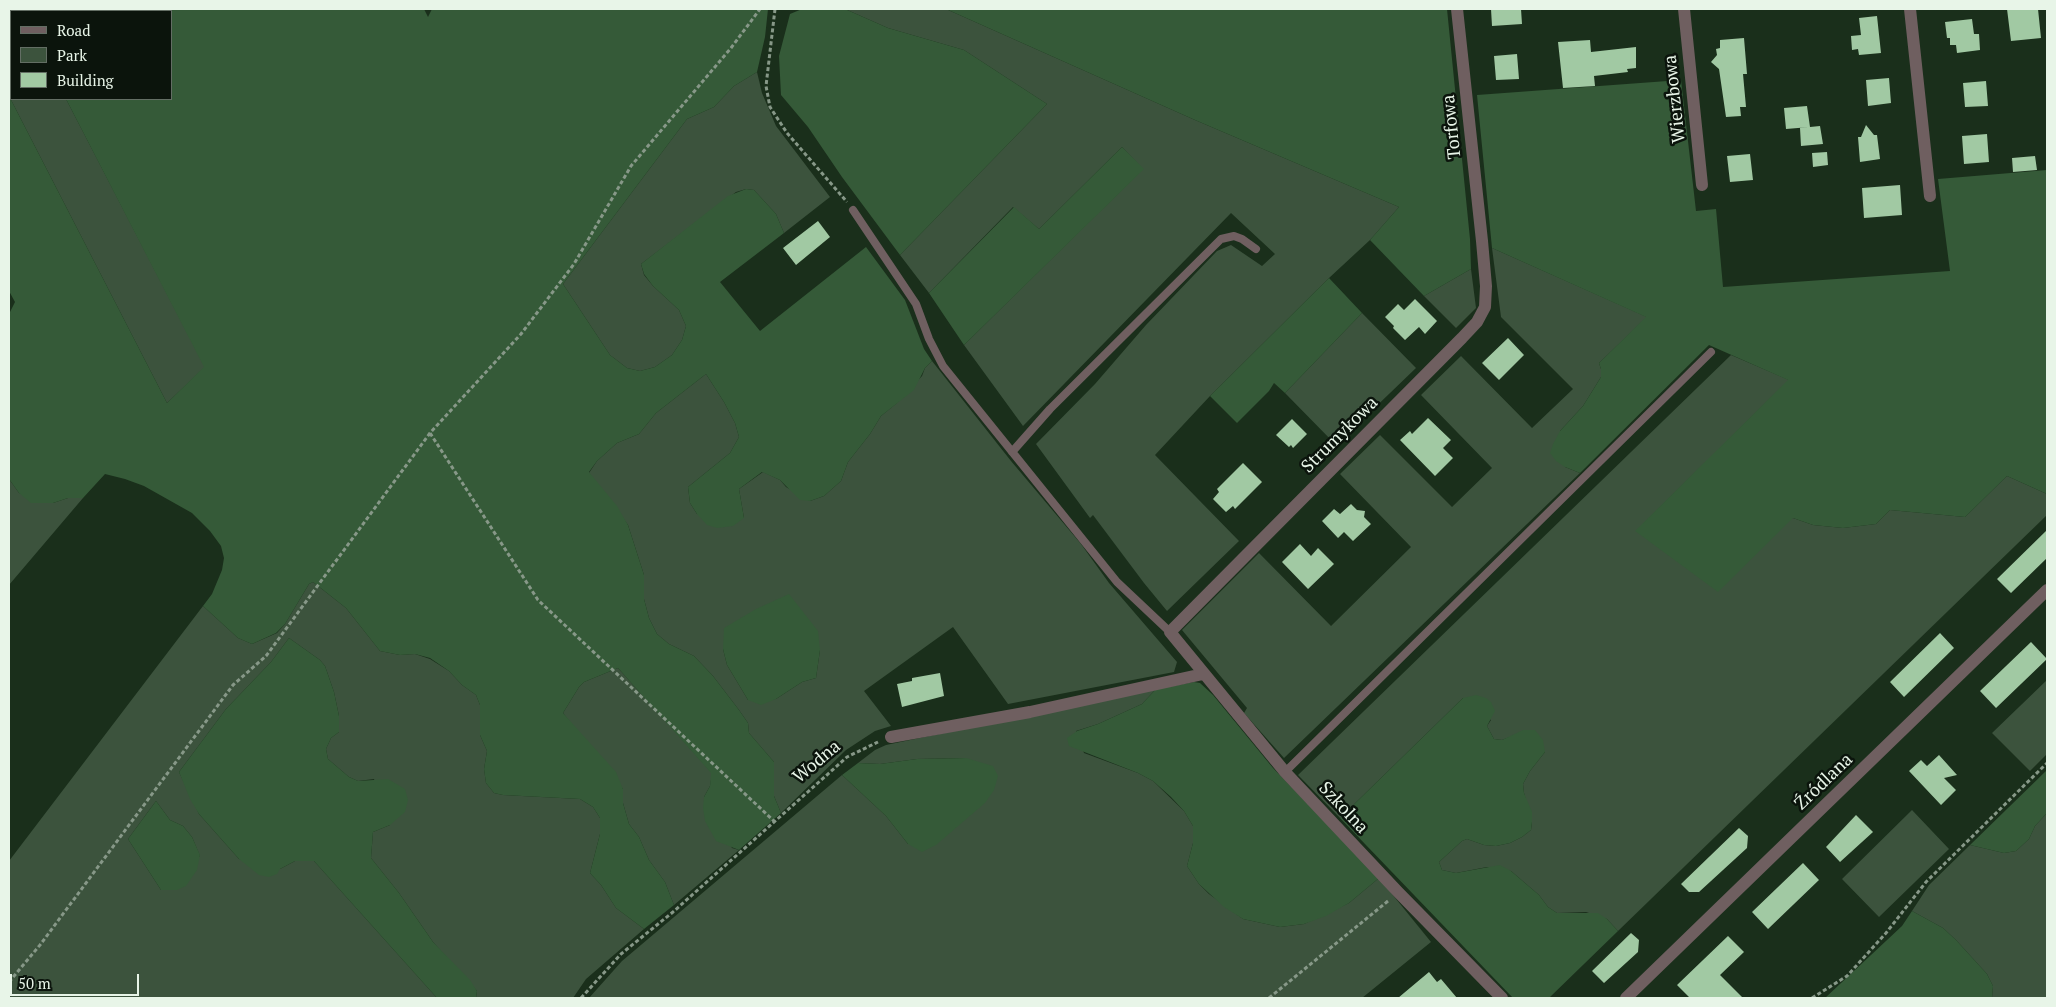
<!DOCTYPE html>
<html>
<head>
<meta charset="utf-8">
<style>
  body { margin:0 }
  #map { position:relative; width:2056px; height:1007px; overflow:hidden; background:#1a2f1b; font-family:"PT Serif",serif }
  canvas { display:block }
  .frame { position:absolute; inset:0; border:10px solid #e8f5e8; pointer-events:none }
  .legend { position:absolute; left:10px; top:10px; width:162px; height:90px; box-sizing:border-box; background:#0b140c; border:1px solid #636e64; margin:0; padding:6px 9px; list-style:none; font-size:15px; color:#e8f5e8 }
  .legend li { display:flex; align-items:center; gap:10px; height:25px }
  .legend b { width:25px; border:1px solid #636e64 }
  .scale { position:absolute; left:10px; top:974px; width:129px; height:22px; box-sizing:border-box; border:2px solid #e8f5e8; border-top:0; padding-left:6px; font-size:15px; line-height:18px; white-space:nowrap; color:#e8f5e8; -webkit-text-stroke:4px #0b140c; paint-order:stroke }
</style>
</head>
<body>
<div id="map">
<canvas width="2056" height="1007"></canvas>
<div class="frame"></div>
<ul class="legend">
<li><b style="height:6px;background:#6f5f60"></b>Road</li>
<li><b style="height:14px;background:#3c533d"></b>Park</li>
<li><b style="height:14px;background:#a1c9a3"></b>Building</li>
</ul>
<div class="scale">50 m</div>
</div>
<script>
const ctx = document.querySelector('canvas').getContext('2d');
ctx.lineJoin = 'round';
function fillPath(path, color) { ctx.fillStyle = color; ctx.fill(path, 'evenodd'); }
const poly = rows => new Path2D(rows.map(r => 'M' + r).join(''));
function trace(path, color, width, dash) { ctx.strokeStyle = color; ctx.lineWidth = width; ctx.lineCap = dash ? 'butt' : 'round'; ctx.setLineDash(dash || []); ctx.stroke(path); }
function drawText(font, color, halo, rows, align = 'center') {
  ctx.font = font + ' "PT Serif",serif'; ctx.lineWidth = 5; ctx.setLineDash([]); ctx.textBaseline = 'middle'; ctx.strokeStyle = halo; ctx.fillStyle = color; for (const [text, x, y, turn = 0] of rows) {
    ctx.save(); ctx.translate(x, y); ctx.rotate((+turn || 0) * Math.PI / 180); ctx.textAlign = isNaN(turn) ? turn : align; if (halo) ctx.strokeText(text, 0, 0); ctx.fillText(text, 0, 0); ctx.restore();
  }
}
const green = poly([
  [9,9,19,9,21,11,11,11,11,99,66,99,205,367,167,403,9,96],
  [845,9,946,9,1195,120,1399,207,1370,240,1329,278,1210,396,1155,455,1239,541,1167,611,1144,583,1093,515,1090,518,1036,444,1095,384,1146,325,1217,251,1231,245,1262,266,1275,254,1231,213,1023,426,964,345,1143,169,1122,147,1039,229,1013,207,929,293,900,255,1047,104,964,50,888,28],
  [757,72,762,93,776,126,830,197,784,233,776,214,754,190,746,189,736,192,641,264,644,275,653,286,679,310,686,326,682,340,672,355,655,367,640,371,627,368,610,355,563,284,687,119,714,107,734,86],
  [1492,248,1647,317,1599,363,1601,369,1601,377,1583,406,1560,431,1565,467,1580,473,1284,758,1244,713,1247,708,1182,630,1259,553,1331,626,1411,547,1340,474,1380,435,1452,507,1492,468,1421,395,1461,356,1532,428,1573,389,1501,317],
  [1471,269,1476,308,1456,328,1424,296],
  [1362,313,1416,368,1336,445,1285,393],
  [1731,355,1789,380,1636,531,1793,518,1813,525,1843,528,1876,524,1890,510,1965,517,2007,476,2047,494,2047,515,1618,931,1607,919,1586,912,1557,913,1548,907,1539,895,1511,871,1487,867,1456,873,1442,870,1439,862,1462,841,1467,839,1484,845,1496,846,1510,843,1522,837,1531,830,1532,822,1524,793,1523,784,1530,771,1545,752,1510,737,1502,740,1494,739,1487,726,1491,720,1463,698,1340,818,1298,775],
  [932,361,1011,461,1081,544,1109,583,1177,662,1174,672,1008,704,953,627,864,691,891,726,875,731,846,750,781,813,774,796,774,762,749,733,748,723,739,710,713,676,694,656,669,644,657,634,649,618,644,599,644,575,628,525,589,473,597,461,617,443,639,434,656,413,706,374,724,402,735,423,739,437,730,453,688,487,690,503,697,514,744,518,739,489,763,472,780,480,786,487,810,501,824,496,841,481,848,462,870,434,881,416,897,403,922,376,925,368],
  [723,649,820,650,816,678,802,682,776,699,748,700,727,665],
  [9,479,19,493,53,503,68,498,83,498,9,585],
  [313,582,346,608,380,651,400,655,415,654,430,659,449,671,462,685,476,695,480,705,480,735,487,751,484,769,486,783,494,793,503,795,580,799,593,807,600,818,600,834,590,873,601,885,616,908,644,929,586,979,573,998,476,998,477,991,433,942,399,893,371,858,373,832,390,825,374,779,358,781,349,777,328,759,326,749,331,738,339,732,339,716,334,692,325,666,320,660,289,638,271,662,226,709,179,772,199,814,239,859,280,869,295,861,314,861,437,998,9,998,9,861,203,606,238,638,252,644,277,633,285,624,309,584],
  [156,801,170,820,183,826,192,837,200,856,161,890,128,839],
  [618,668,712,773,710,786,704,797,732,848,739,850,674,905,665,882,649,860,639,837,629,824,623,803,623,789,563,713,579,687,584,682],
  [2047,680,2047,754,2030,771,1992,733],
  [1156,689,1142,704,1098,724,1076,731,1084,753,1138,773,1153,781,1184,811,1193,826,1193,843,1187,866,1199,884,1209,894,1243,919,1280,927,1304,924,1349,903,1379,878,1431,942,1362,998,589,998,622,961,842,775,886,816,908,844,966,758,917,759,880,764,858,763,875,750,886,745],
  [1912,810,1949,849,1879,917,1842,879],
  [2047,813,2047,998,1992,998,1993,986,1987,974,1956,940,1943,928,1912,911,1929,885,1970,845,2004,853,2016,851,2029,839,2035,826]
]);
const forest = poly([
  [19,9,424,9,428,17,432,9,768,9,765,37,757,72,734,86,714,107,687,119,563,284,610,355,627,368,640,371,655,367,672,355,682,340,686,326,679,310,653,286,644,274,641,264,728,196,746,189,754,190,776,214,784,233,720,282,760,331,866,247,905,300,924,349,932,361,925,368,914,390,881,416,870,434,848,462,841,481,824,496,810,501,800,500,780,480,762,472,739,489,744,518,733,526,717,528,707,525,697,514,690,503,688,487,730,453,739,437,735,423,724,402,706,374,656,413,639,434,617,443,597,461,589,472,617,506,628,525,644,575,644,599,649,618,657,634,669,644,694,656,713,676,739,710,748,723,749,733,774,762,774,796,781,813,739,850,716,841,705,821,703,808,704,797,710,786,711,773,618,668,584,682,579,687,563,713,616,772,623,789,623,803,629,824,639,837,649,860,665,882,674,905,644,929,616,908,601,885,590,873,600,834,600,818,593,807,580,799,503,795,494,793,486,783,484,769,487,751,480,735,480,705,476,695,462,685,449,671,430,658,415,654,400,655,380,651,346,608,313,582,309,584,285,624,276,633,252,644,238,638,203,606,212,594,222,570,224,558,221,546,210,531,192,513,144,486,125,479,105,474,83,498,68,498,53,503,31,503,19,493,9,479,9,314,15,302,9,291,9,96,167,403,204,367,66,99,171,99,171,11,21,11],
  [802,9,845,9,888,28,964,50,1047,104,900,255,842,177,808,127,781,95,779,56,790,14],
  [946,9,1447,9,1470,239,1471,269,1424,296,1370,240,1399,207,1195,120],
  [1681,80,1696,211,1716,209,1723,287,1950,271,1938,179,2047,170,2047,494,2007,476,1965,517,1890,510,1876,524,1843,528,1813,525,1793,518,1718,592,1635,531,1788,380,1709,345,1580,473,1565,467,1556,461,1550,453,1553,444,1560,431,1583,406,1601,377,1601,369,1599,363,1646,317,1492,248,1477,95],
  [1122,147,1144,169,964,345,929,293,1014,207,1039,229],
  [1329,278,1362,313,1285,393,1274,383,1269,391,1237,423,1210,396],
  [789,594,818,631,820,650,816,678,802,682,776,699,761,705,748,700,727,665,723,649,724,628,756,609],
  [289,638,320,660,325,666,334,692,339,716,339,732,331,738,326,749,328,759,349,777,358,781,388,779,405,789,408,800,405,812,390,825,373,832,371,858,399,893,433,942,470,980,477,991,476,998,437,998,314,861,295,861,280,869,277,874,269,877,259,875,239,859,199,814,190,799,179,772,226,709,271,662],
  [1194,682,1200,683,1213,695,1273,768,1379,878,1349,903,1326,916,1304,924,1280,927,1243,919,1224,907,1199,884,1187,866,1193,843,1193,826,1184,811,1171,797,1153,781,1138,773,1069,746,1067,738,1077,731,1098,724,1142,704,1156,689],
  [1476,695,1486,698,1491,702,1495,711,1487,726,1494,739,1502,740,1523,730,1535,730,1543,740,1545,752,1530,771,1523,784,1524,793,1532,812,1532,822,1531,830,1522,837,1510,843,1496,846,1484,845,1467,839,1462,841,1439,862,1442,870,1456,873,1500,865,1511,871,1539,895,1548,907,1557,913,1598,913,1607,919,1618,931,1549,998,1513,998,1340,818,1463,698],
  [966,758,993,766,998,776,994,790,985,803,936,845,922,852,908,844,886,816,842,775,858,763,880,764,917,759],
  [2047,770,2047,813,2035,826,2029,839,2016,851,2004,853,1970,845],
  [156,801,170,820,183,826,192,837,200,855,197,870,186,886,177,890,161,890,128,839],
  [1912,911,1943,928,1956,940,1987,974,1993,986,1992,998,1825,998,1902,926]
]);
const building = poly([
  [1491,9,1521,9,1522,24,1492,26],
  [2007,9,2038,9,2041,38,2011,41],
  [1877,16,1881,53,1859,55,1858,49,1852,50,1851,36,1861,35,1859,18],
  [1972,19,1974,34,1979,34,1980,50,1957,53,1956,45,1950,45,1950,38,1947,38,1945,22],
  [1744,38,1747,74,1743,74,1746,107,1740,107,1741,116,1726,117,1719,69,1711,62,1717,55,1716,49,1720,48,1720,40],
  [1590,40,1591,52,1636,47,1636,68,1627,69,1628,72,1594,76,1595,86,1563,88,1558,42],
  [1517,54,1519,79,1496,80,1494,56],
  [1889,78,1891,103,1868,106,1866,80],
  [1986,81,1988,106,1965,107,1963,83],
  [1807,106,1810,127,1786,129,1784,108],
  [1866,125,1874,135,1877,135,1880,159,1860,162,1858,137,1861,137],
  [1820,126,1823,144,1801,146,1800,128],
  [1987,134,1989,162,1964,164,1962,136],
  [1827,152,1828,165,1813,167,1812,153],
  [1750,154,1753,180,1730,182,1727,156],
  [2035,156,2037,170,2013,172,2012,158],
  [1900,185,1902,215,1864,218,1862,188],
  [818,221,830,237,796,265,783,248],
  [1415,299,1437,321,1425,334,1419,327,1405,340,1393,328,1394,326,1385,317,1398,304,1404,310],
  [1508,338,1524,355,1499,380,1482,363],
  [1428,418,1451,440,1443,448,1453,458,1435,476,1400,440,1410,431,1412,434],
  [1292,419,1307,434,1293,448,1291,445,1289,447,1276,435],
  [1243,463,1262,482,1235,509,1233,506,1226,512,1213,499,1219,492,1217,489],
  [1351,504,1357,510,1365,511,1364,517,1371,524,1353,541,1344,532,1338,538,1322,521,1334,509,1340,514],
  [2047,530,2047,558,2011,593,1997,579],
  [1300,544,1311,556,1318,548,1334,564,1308,589,1282,562],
  [1940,633,1954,648,1904,697,1890,682],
  [2031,642,2047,659,1996,708,1980,691],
  [940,673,944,696,902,707,897,684,912,681,912,678],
  [1939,755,1957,775,1944,778,1956,790,1941,805,1909,771,1921,760,1927,766],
  [1856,815,1873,832,1840,862,1826,847],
  [1739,828,1748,836,1747,848,1699,892,1689,892,1681,884],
  [1803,863,1819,880,1768,929,1752,912],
  [1631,933,1639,940,1638,952,1604,983,1592,971],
  [1728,936,1744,952,1720,975,1743,998,1690,998,1677,985],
  [1429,972,1437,982,1441,979,1457,998,1398,998]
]);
const path = poly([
  [775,9,766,86,770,107,787,133,847,202],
  [430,433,538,600,775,822],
  [9,982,40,945,233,685,266,656,430,433,521,334,574,264,631,166,731,48,760,9],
  [581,998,621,954,673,912,847,757,878,742],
  [1269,998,1388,901],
  [1812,998,1847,976,1886,933,1926,882,2047,763]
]);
const service = poly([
  [853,210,916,304,929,339,943,366,1117,582,1170,632],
  [1012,452,1050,409,1221,239,1234,236,1242,239,1256,249],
  [1285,772,1711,352]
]);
const minor = poly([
  [1457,9,1482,241,1486,286,1485,307,1477,322,1462,338,1170,632,1285,772,1398,892,1502,998],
  [1684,9,1702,185],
  [1910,9,1930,196],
  [891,737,1030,712,1203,674],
  [1626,998,2047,590]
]);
const streetNames = [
  ["Wierzbowa",1675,99,-96],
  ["Torfowa",1452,127,-96],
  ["Strumykowa",1340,435,-45],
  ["Wodna",817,762,-40],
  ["Źródlana",1824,782,-44],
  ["Szkolna",1343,808,47]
];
fillPath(green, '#3c533d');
fillPath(forest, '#355a38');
fillPath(building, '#a1c9a3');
trace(path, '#879888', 3, [4, 2.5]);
trace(service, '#6f5f60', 8);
trace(minor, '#6f5f60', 12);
drawText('18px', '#e8f5e8', '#0b140c', streetNames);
</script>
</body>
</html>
